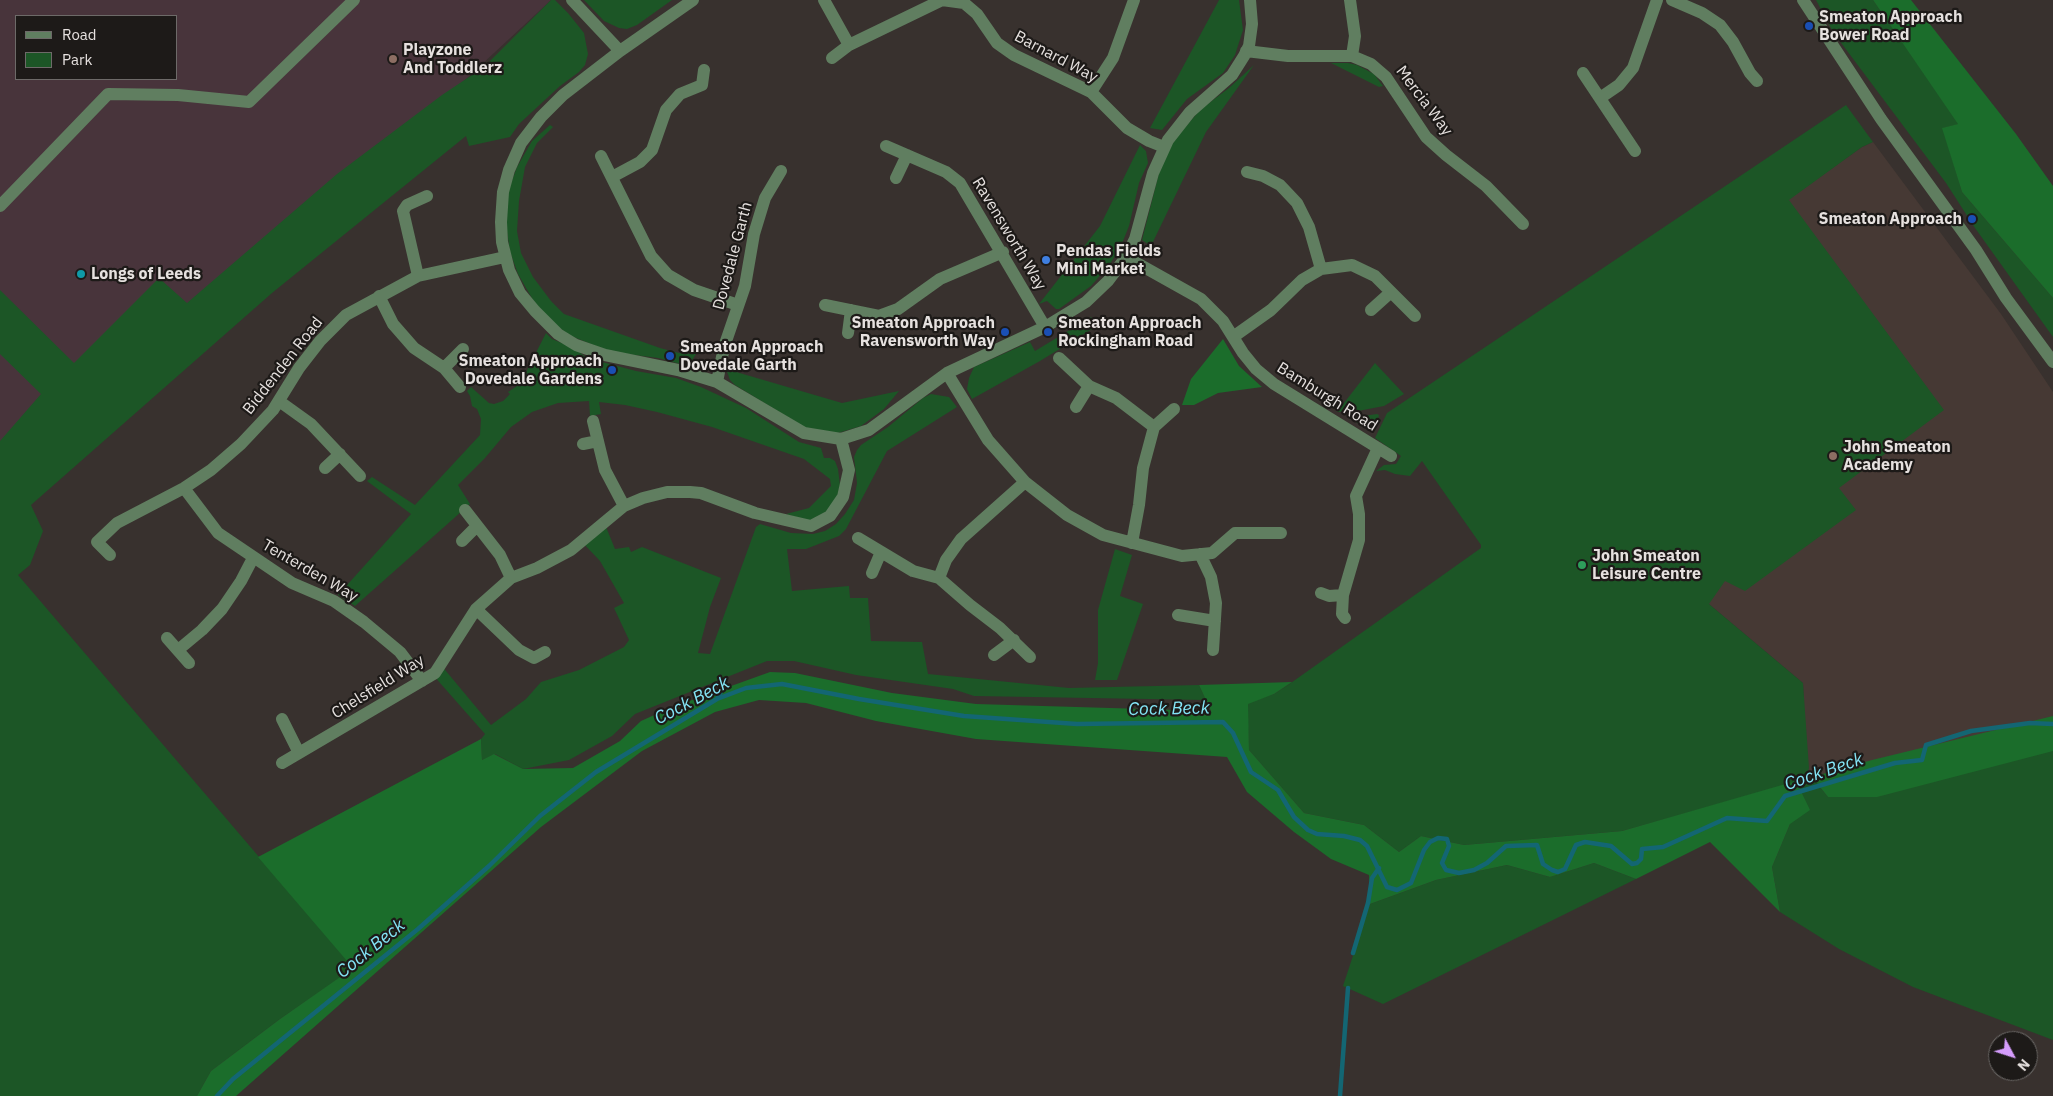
<!DOCTYPE html>
<html>
<head>
<meta charset="utf-8">
<style>
  body { margin:0 }
  #map { position:relative; width:2053px; height:1096px; overflow:hidden; background:#38312e; font-family:"IBM Plex Sans",sans-serif }
  canvas { display:block }
  .legend { position:absolute; left:15px; top:15px; width:162px; height:65px; box-sizing:border-box; background:#1d1a18; border:1px solid #6d6a68; margin:0; padding:6px 9px; list-style:none; font-size:15px; color:#e6e1df }
  .legend li { display:flex; align-items:center; gap:10px; height:25px }
  .legend b { width:25px; border:1px solid #6d6a68 }
  .north { position:absolute; left:1988px; top:1031px; width:50px; height:50px; box-sizing:border-box; background:#1d1a18; border:1px solid #6d6a68; border-radius:50%; rotate:130deg; font-size:14px; font-weight:700; line-height:20px; text-align:center; color:#e6e1df }
  .north::after { content:''; display:block; margin:auto; width:18px; height:22px; background:#d49cfb; clip-path:polygon(50% 0,100% 100%,50% 72%,0 100%) }
</style>
</head>
<body>
<div id="map">
<canvas width="2053" height="1096"></canvas>
<ul class="legend">
<li><b style="height:6px;background:#607e60"></b>Road</li>
<li><b style="height:14px;background:#1c5626"></b>Park</li>
</ul>
<div class="north">N</div>
</div>
<script>
const ctx = document.querySelector('canvas').getContext('2d');
ctx.lineJoin = 'round';
function fillPath(path, color) { ctx.fillStyle = color; ctx.fill(path, 'evenodd'); }
const poly = rows => new Path2D(rows.map(r => 'M' + r).join(''));
function trace(path, color, width, dash) { ctx.strokeStyle = color; ctx.lineWidth = width; ctx.lineCap = dash ? 'butt' : 'round'; ctx.setLineDash(dash || []); ctx.stroke(path); }
function drawText(font, color, halo, rows, align = 'center') {
  ctx.font = font + ' "IBM Plex Sans",sans-serif'; ctx.lineWidth = 4.5; ctx.setLineDash([]); ctx.textBaseline = 'middle'; ctx.strokeStyle = halo; ctx.fillStyle = color; for (const [text, x, y, turn = 0] of rows) {
    ctx.save(); ctx.translate(x, y); ctx.rotate((+turn || 0) * Math.PI / 180); ctx.textAlign = isNaN(turn) ? turn : align; if (halo) ctx.strokeText(text, 0, 0); ctx.fillText(text, 0, 0); ctx.restore();
  }
}
const industrial = poly([
  [0,0,551,0,12,501,0,490],
  [16,16,176,16,176,79,16,79]
]);
const built = poly([
  [1873,142,2001,314,2053,392,2053,731,1806,778,1803,683,1709,604,1664,342,1683,329,1721,247,1862,147]
]);
const green = poly([
  [551,0,555,0,568,13,584,33,588,54,585,65,579,72,560,86,519,124,510,137,469,146,466,136,272,293,31,505,43,531,30,565,18,575,354,968,280,1019,211,1071,197,1096,0,1096,0,441,41,394,0,354,0,290,74,363,159,278,187,303,337,174,442,95,484,67],
  [584,0,672,0,637,25,627,29,619,28,604,21],
  [1219,0,1239,0,1243,30,1235,55,1223,73,1187,99,1162,130,1150,128],
  [1816,0,1873,0,1959,124,1943,128,1962,192,2053,298,2053,337,1975,228,1946,183,1833,32],
  [1331,63,1348,63,1357,65,1374,74,1383,86,1379,87],
  [1254,65,1206,132,1151,246,1142,240,1160,169,1167,152,1178,135,1201,109,1229,88],
  [1846,105,1873,142,1862,147,1789,200,1944,410,1839,488,1856,510,1745,591,1725,581,1709,604,1803,683,1809,768,1806,778,1812,777,1828,797,2053,731,2053,1040,1913,987,1839,949,1780,912,1772,867,1790,824,1796,782,1622,831,1464,845,1421,836,1399,852,1364,825,1304,813,1249,750,1247,703,1274,694,1288,685,1481,548,1481,545,1422,461,1410,476,1395,474,1385,470,1376,471,1384,465,1396,464,1401,456,1375,438,1387,413],
  [550,125,553,127,537,143,525,167,519,201,517,231,521,253,533,277,551,301,564,314,660,348,679,353,696,354,691,362,684,365,658,358,611,352,571,336,552,323,533,300,518,274,510,252,506,225,507,194,517,167,532,141],
  [1140,145,1146,151,1148,163,1139,183,1129,226,1121,246,1110,264,1091,286,1059,309,1056,309,1047,301,1039,304,1100,226],
  [1091,317,1097,326,1040,361,972,399,967,389,969,378,974,367,1030,342,1035,351],
  [546,333,552,339,574,348,587,358,636,371,676,378,701,387,746,408,799,442,821,448,824,458,830,458,835,461,838,469,840,485,837,498,831,509,809,521,786,514,809,508,831,486,830,479,804,459,712,427,657,412,625,405,599,402,601,414,590,416,589,401,558,403,532,412,511,427,485,458,458,485,470,504,355,606,338,595,411,514,367,481,372,477,415,505,480,435,481,419,477,409,472,406,470,396,467,391,471,387,489,403,494,404,503,401,510,394,508,392,520,384],
  [1375,363,1404,394,1384,406,1358,411,1337,412],
  [726,369,842,403,899,391,884,409,861,426,838,433,807,429,735,385,730,380],
  [931,394,949,397,957,407,887,451,846,529,839,536,806,549,787,549,792,591,849,586,850,598,868,598,871,641,922,642,928,674,1069,688,1199,685,1206,700,974,696,953,689,856,675,794,661,767,661,635,714,612,736,569,760,523,769,495,754,482,760,481,739,485,734,433,675,441,665,491,725,526,699,541,682,579,670,624,647,629,640,614,608,624,603,600,561,582,542,604,522,615,549,629,547,631,552,642,547,721,578,710,607,698,653,710,654,756,527,760,524,791,533,813,534,825,531,836,524,845,514,854,500,857,483,854,457,857,450,861,445,888,427,923,398],
  [1377,414,1379,415,1378,419,1371,431,1349,418],
  [1115,549,1132,555,1120,596,1143,604,1117,680,1095,680,1098,663,1098,610],
  [1594,863,1636,879,1383,1004,1343,986,1370,904,1436,880,1507,865,1550,877]
]);
const forest = poly([
  [1873,0,1911,0,2016,134,2053,186,2053,298,1962,192,1942,128,1958,124],
  [1223,339,1239,366,1262,387,1218,393,1194,405,1182,405,1191,379],
  [770,672,795,673,892,693,976,704,1211,711,1199,685,1292,682,1274,694,1248,704,1249,750,1304,813,1364,825,1399,852,1421,836,1464,845,1622,831,1796,781,1810,810,1790,824,1772,867,1780,912,1710,842,1636,879,1594,863,1550,877,1507,865,1436,880,1370,904,1369,875,1331,859,1294,832,1247,792,1227,757,976,739,876,721,806,703,759,700,715,712,642,751,541,827,236,1096,197,1096,211,1071,280,1019,353,968,258,857,481,739,482,760,494,754,523,769,573,768,620,741,641,721,670,708],
  [2053,716,2053,751,1877,797,1828,797,1812,777,1872,760]
]);
const stream = poly([
  [717,699,723,688],
  [1353,953,1368,903,1372,878,1379,868],
  [217,1096,233,1079,418,929,489,866,540,816,596,772,717,699,746,688,782,684,859,699,964,716,1077,724,1223,722,1233,733,1251,772,1278,790,1294,817,1308,830,1317,834,1344,836,1360,840,1367,846,1387,887,1397,890,1411,883,1424,850,1430,842,1438,838,1447,839,1449,846,1442,863,1446,870,1459,873,1474,870,1487,863,1506,846,1537,845,1543,864,1552,870,1558,872,1565,869,1576,845,1585,842,1611,846,1632,864,1637,863,1641,859,1642,849,1663,847,1727,818,1767,821,1785,796,1895,763,1922,760,1926,745,1971,731,2030,723,2053,724],
  [1340,1096,1348,988]
]);
const minor = poly([
  [572,0,620,51],
  [693,0,620,51,563,95,541,117,521,143,509,170,503,192,501,222,502,242,509,270,520,293,535,311,558,334,576,345,605,355,678,370,717,382,804,433,841,439,869,430,947,373,1045,327,1086,302,1108,281,1126,257,1135,239,1153,173,1168,140,1190,112,1232,75,1244,56,1249,46,1252,24,1250,0],
  [824,0,849,45],
  [1350,0,1355,36,1352,56],
  [1672,0,1702,13,1720,25,1733,42,1750,73,1757,81],
  [1803,0,1881,119,1976,250,2006,298,2053,362],
  [1246,51,1288,56,1352,56,1371,64,1386,77,1426,137,1446,155,1486,186,1523,224],
  [832,58,849,45,942,0,964,3,977,14,997,43,1014,55,1091,92,1127,128,1149,141,1164,147],
  [1583,73,1635,151],
  [1091,92,1113,58,1134,0],
  [1600,98,1619,85,1633,68,1657,0],
  [886,146,946,172,960,183,1045,327],
  [601,156,651,256,668,275,694,290,738,305],
  [1247,172,1263,176,1280,185,1297,203,1309,227,1321,269],
  [612,177,640,162,652,150,666,110,680,94,702,85,704,70],
  [896,178,907,155],
  [0,206,108,94,178,95,249,102,354,0],
  [1126,257,1201,299,1223,321,1243,353,1256,369,1274,384,1391,456],
  [418,276,403,211,407,205,427,196],
  [379,296,393,324,414,348,444,368,460,387],
  [825,305,879,316,898,309,940,279,1003,252],
  [1371,310,1391,292],
  [848,333,851,310],
  [1233,337,1271,310,1302,280,1321,269,1352,265,1375,276,1415,316],
  [1059,358,1089,386,1116,398,1154,427,1143,468,1139,505,1132,543],
  [444,368,463,349],
  [947,373,988,440,1025,482,1067,515,1103,535,1182,556,1212,553,1235,533,1281,533],
  [717,382,724,347,745,286,754,234,765,198,781,171],
  [279,401,311,424,360,476],
  [1076,407,1089,386],
  [593,421,605,470,624,506],
  [1154,427,1174,409],
  [583,444,598,441],
  [325,468,340,454],
  [1025,482,961,539,946,560,939,578,970,605,1000,628,1030,657],
  [184,488,218,533,292,583,334,601,364,622,400,652,422,681],
  [465,510,500,555,511,578],
  [858,538,913,571,939,578],
  [462,541,477,526],
  [1200,554,1211,577,1216,603,1213,650],
  [110,555,97,542,117,523,184,488,211,470,241,444,273,410,299,368,320,341,346,315,418,276,505,257],
  [872,573,881,552],
  [1321,593,1329,596,1343,595,1342,614,1345,618],
  [1343,595,1359,540,1359,514,1356,496,1378,448],
  [476,609,519,650,534,658,545,652],
  [1178,615,1215,621],
  [167,638,189,663],
  [178,650,202,630,222,609,241,581,253,558],
  [994,655,1014,640],
  [282,719,299,753],
  [282,763,435,673,476,609,511,578,537,568,571,550,624,506,643,498,667,492,690,492,701,493,755,513,811,526,830,516,843,497,849,470,841,439]
]);
const markers = [
  [1809,26,5,"#1a4fb4"],
  [393,59,5,"#8d6e63"],
  [1972,219,5,"#1a4fb4"],
  [1046,260,5,"#3f7fe0"],
  [81,274,5,"#0f9aa8"],
  [1005,332,5,"#1a4fb4"],
  [1048,332,5,"#1a4fb4"],
  [670,356,5,"#1a4fb4"],
  [612,370,5,"#1a4fb4"],
  [1833,456,5,"#8d6e63"],
  [1582,565,5,"#2e9e5b"]
];
const poiNames = [
  ["Smeaton Approach",1819,17],
  ["Bower Road",1819,35],
  ["Playzone",403,50],
  ["And Toddlerz",403,68],
  ["Smeaton Approach",1962,219,"right"],
  ["Pendas Fields",1056,251],
  ["Mini Market",1056,269],
  ["Longs of Leeds",91,274],
  ["Smeaton Approach",995,323,"right"],
  ["Ravensworth Way",995,341,"right"],
  ["Smeaton Approach",1058,323],
  ["Rockingham Road",1058,341],
  ["Smeaton Approach",680,347],
  ["Dovedale Garth",680,365],
  ["Smeaton Approach",602,361,"right"],
  ["Dovedale Gardens",602,379,"right"],
  ["John Smeaton",1843,447],
  ["Academy",1843,465],
  ["John Smeaton",1592,556],
  ["Leisure Centre",1592,574]
];
const streetNames = [
  ["Barnard Way",1056,57,28],
  ["Mercia Way",1424,101,53],
  ["Ravensworth Way",1009,234,59],
  ["Dovedale Garth",733,256,-75],
  ["Biddenden Road",283,366,-52],
  ["Bamburgh Road",1327,397,32],
  ["Tenterden Way",310,571,30],
  ["Chelsfield Way",378,687,-32]
];
const waterNames = [
  ["Cock Beck",692,701,-28],
  ["Cock Beck",1169,709,-1],
  ["Cock Beck",1824,772,-19],
  ["Cock Beck",371,949,-39]
];
fillPath(industrial, '#48343b');
fillPath(built, '#463934');
fillPath(green, '#1c5626');
fillPath(forest, '#1b6d2b');
trace(stream, '#136673', 4.5);
trace(minor, '#607e60', 12);
for (const [x, y, r, color] of markers) { const dot = new Path2D(); dot.arc(x, y, r, 0, 2 * Math.PI); ctx.fillStyle = color; ctx.fill(dot); trace(dot, '#1d1a18', 2); }
drawText('bold 16px', '#e6e1df', '#1d1a18', poiNames, 'left');
drawText('16px', '#e6e1df', '#1d1a18', streetNames);
drawText('italic 18px', '#84e5f6', '#1d1a18', waterNames);
</script>
</body>
</html>
